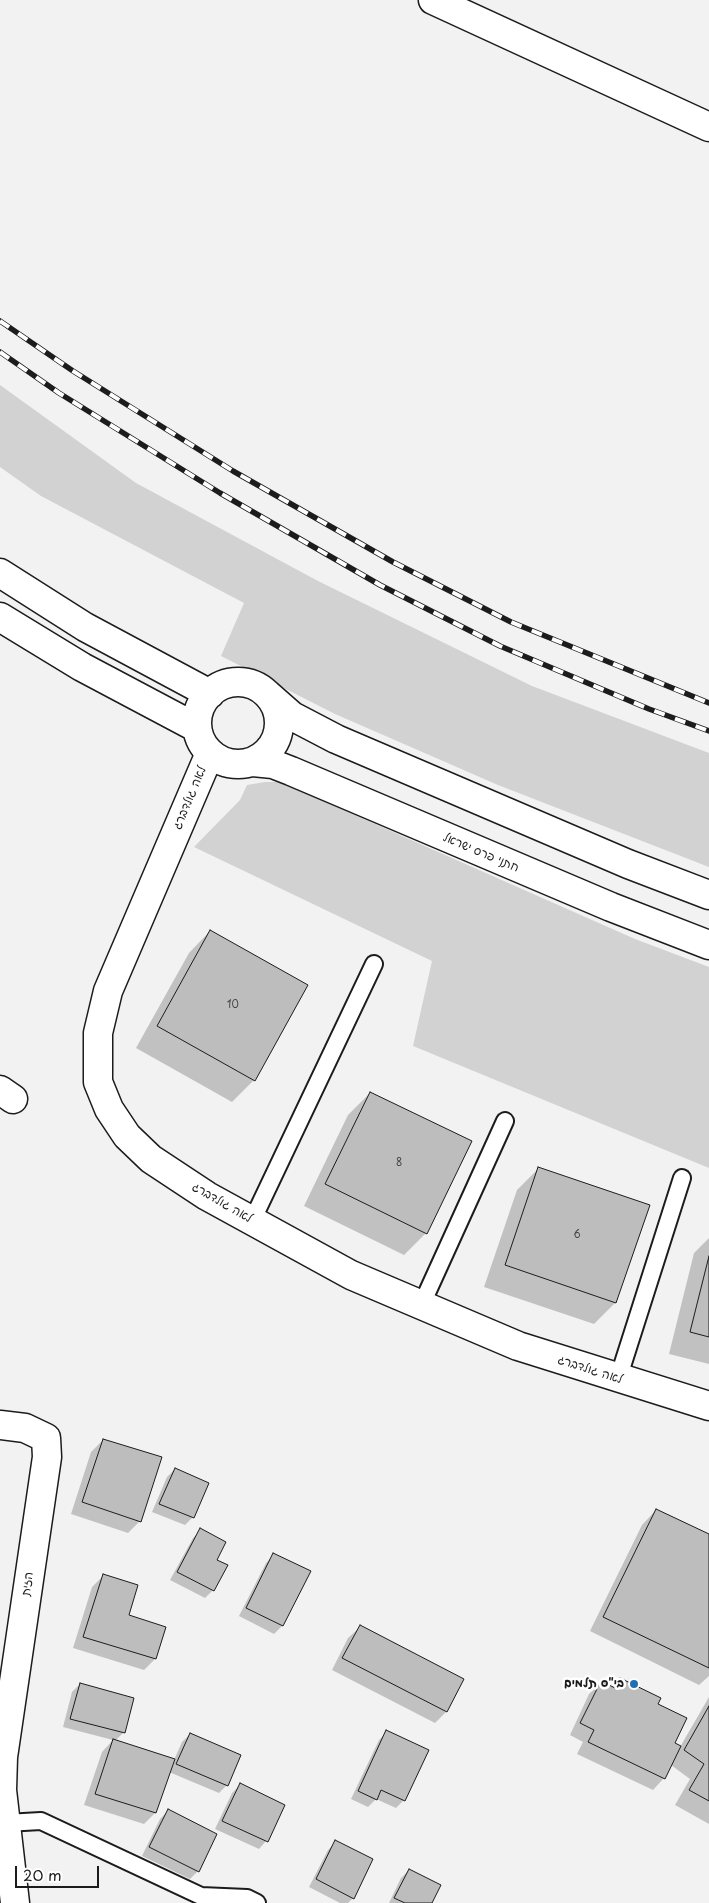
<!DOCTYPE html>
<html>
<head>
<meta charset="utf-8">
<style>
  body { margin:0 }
  #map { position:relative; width:709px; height:1903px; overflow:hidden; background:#f2f2f2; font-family:"Playpen Sans",sans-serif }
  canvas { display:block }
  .scale { position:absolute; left:15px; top:1866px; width:84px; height:22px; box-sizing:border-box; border:2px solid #1c1c1c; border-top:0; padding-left:6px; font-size:15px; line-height:18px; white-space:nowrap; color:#1c1c1c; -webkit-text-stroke:4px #fff; paint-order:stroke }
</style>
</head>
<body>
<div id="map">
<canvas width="709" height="1903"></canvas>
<div class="scale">20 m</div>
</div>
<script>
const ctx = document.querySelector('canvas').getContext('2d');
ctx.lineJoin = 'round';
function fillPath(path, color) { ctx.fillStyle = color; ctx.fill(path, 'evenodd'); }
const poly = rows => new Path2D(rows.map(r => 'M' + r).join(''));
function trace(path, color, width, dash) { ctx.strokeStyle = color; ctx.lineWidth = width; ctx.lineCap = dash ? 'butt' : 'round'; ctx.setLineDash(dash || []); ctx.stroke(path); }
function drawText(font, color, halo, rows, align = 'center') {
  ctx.font = font + ' "Playpen Sans","Playpen Sans Hebrew",sans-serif'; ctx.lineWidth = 5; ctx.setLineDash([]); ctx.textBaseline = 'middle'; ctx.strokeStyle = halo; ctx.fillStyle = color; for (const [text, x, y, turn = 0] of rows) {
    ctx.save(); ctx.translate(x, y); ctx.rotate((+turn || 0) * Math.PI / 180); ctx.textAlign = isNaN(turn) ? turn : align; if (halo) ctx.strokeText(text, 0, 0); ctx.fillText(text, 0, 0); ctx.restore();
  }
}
const green = poly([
  [0,385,136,483,318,581,532,686,709,753,709,867,498,785,335,714,221,656,244,603,41,496,0,467],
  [265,782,280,782,635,939,709,967,709,1168,413,1046,432,961,194,847,240,800,247,785]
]);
const shadow = poly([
  [210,931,254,1080,232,1102,136,1048,189,953],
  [370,1093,426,1233,404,1255,304,1206,348,1115],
  [539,1168,615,1303,594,1324,484,1287,517,1190],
  [709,1238,709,1364,669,1354,694,1253],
  [103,1440,140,1521,128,1533,71,1514,91,1452],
  [175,1469,193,1517,185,1525,152,1512,167,1477],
  [656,1510,709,1536,709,1676,699,1685,590,1631,642,1525],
  [201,1530,215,1560,213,1590,205,1598,170,1580,193,1538],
  [274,1555,309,1572,282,1626,274,1634,239,1616,266,1563],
  [103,1576,155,1659,144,1670,73,1648,92,1587],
  [360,1627,446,1712,435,1723,332,1670,348,1638],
  [620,1679,657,1704,673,1744,680,1747,709,1697,709,1824,675,1805,690,1779,671,1765,664,1778,653,1790,577,1754,583,1742,570,1735,589,1694,601,1683,611,1688],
  [80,1684,133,1699,123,1733,115,1741,174,1760,182,1742,190,1734,227,1785,219,1793,169,1772,155,1813,144,1824,84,1805,102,1752,113,1740,63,1727,72,1692],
  [387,1732,404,1800,396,1808,376,1799,368,1807,351,1799,379,1740],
  [240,1785,283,1805,266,1841,259,1849,215,1829,232,1793],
  [168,1811,198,1871,190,1879,142,1856,160,1819],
  [336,1842,353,1898,348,1903,340,1903,309,1887,328,1850],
  [409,1870,430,1903,389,1903,401,1878]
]);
const building = poly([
  [210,930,308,985,255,1081,157,1026,210,930],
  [370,1092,472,1141,427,1234,325,1184,370,1092],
  [538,1167,650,1205,616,1303,505,1265,538,1167],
  [709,1256,709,1337,690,1332,709,1256],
  [103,1439,162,1457,141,1522,82,1502,103,1439],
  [175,1468,209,1483,194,1518,159,1504,175,1468],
  [656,1509,709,1534,709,1668,603,1617,656,1509],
  [200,1528,226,1542,217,1560,228,1565,214,1591,177,1572,200,1528],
  [273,1553,311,1571,283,1626,246,1608,273,1553],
  [103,1574,138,1585,129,1615,166,1627,156,1659,83,1637,103,1574],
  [360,1625,464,1679,447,1712,342,1658,360,1625],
  [620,1678,661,1698,658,1704,687,1718,675,1743,681,1746,665,1779,588,1742,594,1730,580,1723,601,1681,615,1688,620,1678],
  [80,1683,134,1698,125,1733,70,1719,80,1683],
  [709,1706,709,1801,689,1790,704,1764,684,1750,709,1706],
  [386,1730,429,1750,405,1801,381,1790,377,1800,358,1791,386,1730],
  [190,1733,241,1755,228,1786,176,1764,190,1733],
  [113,1739,175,1759,156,1813,95,1794,113,1739],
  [240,1783,285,1805,268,1842,222,1821,240,1783],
  [168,1809,217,1834,199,1872,149,1847,168,1809],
  [335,1840,373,1859,354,1899,316,1879,335,1840],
  [409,1869,441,1885,432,1903,405,1903,394,1898,409,1869]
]);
const service = poly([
  [252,1221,374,964],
  [421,1306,505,1121],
  [618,1379,682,1178],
  [6,1823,41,1821,201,1896,247,1898,257,1903]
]);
const minor = poly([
  [433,0,709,127],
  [210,753,108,991,98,1033,98,1082,109,1109,127,1136,151,1159,207,1196,351,1275,518,1346,709,1406],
  [0,1090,13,1099],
  [0,1425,25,1428,46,1438,47,1457,3,1757,2,1790,15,1903]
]);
const secondary = poly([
  [0,573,85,627,210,694],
  [0,617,82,667,197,728],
  '197 723a41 41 0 1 1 82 0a41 41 0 1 1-82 0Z',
  [267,694,292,716,336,739,628,864,709,895],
  [253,762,273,764,291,771,611,907,709,945]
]);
const rail = poly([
  [0,321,73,371,233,471,393,562,511,622,709,703],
  [0,352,59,393,220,493,380,585,500,646,649,709,709,731]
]);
const markers = [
  [634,1684,5,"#1f6fb2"]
];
const numberNames = [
  ["10",233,1005],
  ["8",399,1163],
  ["6",577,1235]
];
const streetNames = [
  ["לאה גולדברג",190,798,-67],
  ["חתני פרס ישראל",481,853,23],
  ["לאה גולדברג",222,1203,30],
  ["לאה גולדברג",590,1370,18],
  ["הזית",28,1584,-82]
];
const poiNames = [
  ["בי\"ס תלמים",624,1684]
];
fillPath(green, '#d2d2d2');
fillPath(shadow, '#0003');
fillPath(building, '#bdbdbd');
trace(building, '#1c1c1c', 1);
trace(service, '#1c1c1c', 20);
trace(minor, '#1c1c1c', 31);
trace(secondary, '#1c1c1c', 31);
trace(service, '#fff', 16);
trace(minor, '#fff', 28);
trace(secondary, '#fff', 28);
trace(rail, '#1c1c1c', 5.5);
trace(rail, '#fff', 4, [11]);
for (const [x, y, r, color] of markers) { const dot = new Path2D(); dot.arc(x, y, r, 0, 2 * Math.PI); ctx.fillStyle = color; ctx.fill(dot); trace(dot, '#fff', 2); }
drawText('10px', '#444', null, numberNames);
drawText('12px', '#1c1c1c', '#fff', streetNames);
drawText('bold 12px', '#1c1c1c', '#fff', poiNames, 'right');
</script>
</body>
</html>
